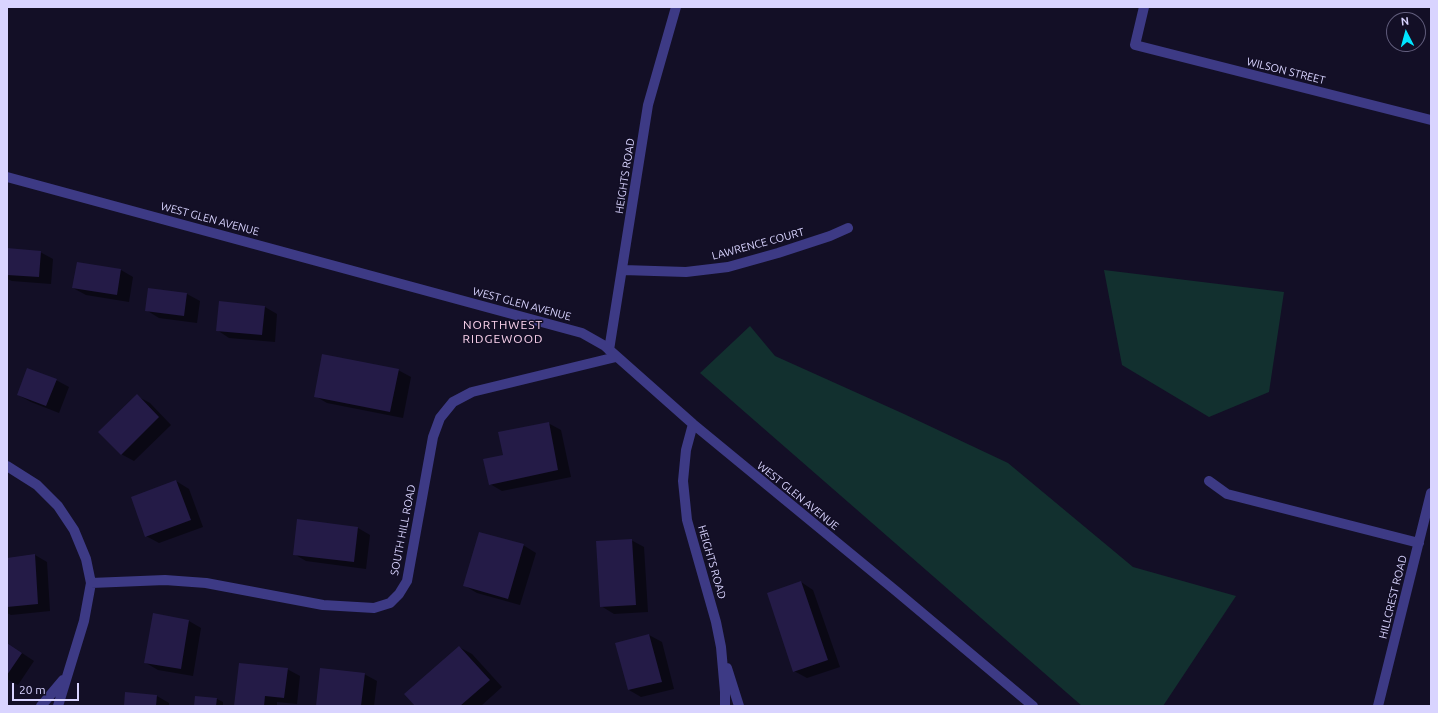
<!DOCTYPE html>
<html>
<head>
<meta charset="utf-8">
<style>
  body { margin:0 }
  #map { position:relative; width:1438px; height:713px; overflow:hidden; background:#130f26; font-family:Ubuntu,sans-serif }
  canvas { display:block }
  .frame { position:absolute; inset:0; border:8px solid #d9d4ff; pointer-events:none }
  .north { position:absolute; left:1386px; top:12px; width:40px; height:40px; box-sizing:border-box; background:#130f26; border:1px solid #625e7d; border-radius:50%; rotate:354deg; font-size:11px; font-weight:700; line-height:16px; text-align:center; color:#d9d4ff }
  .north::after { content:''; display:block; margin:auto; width:14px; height:18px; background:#00e5ff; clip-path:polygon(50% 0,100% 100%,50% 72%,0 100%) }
  .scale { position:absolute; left:12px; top:683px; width:67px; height:18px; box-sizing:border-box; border:2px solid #d9d4ff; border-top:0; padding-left:5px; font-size:12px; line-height:14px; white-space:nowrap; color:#d9d4ff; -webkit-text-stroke:3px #130f26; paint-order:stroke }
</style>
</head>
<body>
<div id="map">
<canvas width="1438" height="713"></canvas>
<div class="frame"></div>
<div class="north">N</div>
<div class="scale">20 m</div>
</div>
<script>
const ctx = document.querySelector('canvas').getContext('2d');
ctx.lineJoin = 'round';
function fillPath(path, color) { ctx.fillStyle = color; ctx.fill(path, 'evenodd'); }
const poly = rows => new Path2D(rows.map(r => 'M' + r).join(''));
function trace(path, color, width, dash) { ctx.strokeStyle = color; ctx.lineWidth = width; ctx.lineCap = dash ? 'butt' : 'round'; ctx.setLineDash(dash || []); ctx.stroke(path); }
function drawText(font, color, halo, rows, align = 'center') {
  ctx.font = font + ' Ubuntu,sans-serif'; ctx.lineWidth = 3; ctx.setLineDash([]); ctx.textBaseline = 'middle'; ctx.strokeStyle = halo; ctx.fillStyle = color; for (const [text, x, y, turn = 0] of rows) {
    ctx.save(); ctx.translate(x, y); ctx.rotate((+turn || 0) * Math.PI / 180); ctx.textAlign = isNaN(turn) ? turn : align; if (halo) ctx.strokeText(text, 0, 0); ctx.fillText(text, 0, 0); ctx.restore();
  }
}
const green = poly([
  [1104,270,1284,292,1269,392,1209,417,1122,365],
  [750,326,775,356,904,414,1008,463,1133,567,1236,596,1163,706,1082,706,700,373]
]);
const shadow = poly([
  [7,249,40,252,53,259,51,284,12,281,7,279],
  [121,270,133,277,129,302,86,295,73,288],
  [149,289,187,294,200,301,197,323,159,318,146,310],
  [265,307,277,314,275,342,229,338,217,330],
  [398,370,411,377,403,418,327,403,315,396],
  [56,380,69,387,59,413,31,402,18,395],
  [137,396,150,403,171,425,134,461,121,454],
  [548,423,561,430,571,477,502,491,490,484,505,456],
  [176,481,189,489,203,527,159,543,146,536],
  [358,528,370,535,366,569,306,561,294,554],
  [631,540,644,547,648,612,614,614,601,606],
  [523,545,536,553,520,605,477,593,465,586],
  [35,555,47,562,50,611,11,615,7,613,7,559],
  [801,582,813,590,840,667,807,678,794,671],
  [189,621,201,628,193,676,158,670,146,663],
  [649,635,662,642,674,689,641,697,629,690],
  [7,643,34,661,18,685,7,679],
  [459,647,472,654,502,687,481,706,416,706],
  [287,669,300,676,297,704,277,702,277,706,235,706],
  [364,674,377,681,374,706,317,706],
  [157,696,169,703,169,706,125,706],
  [196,697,217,699,223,702,223,706,195,706]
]);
const building = poly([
  [7,248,41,251,39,277,7,275],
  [77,262,121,269,117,295,72,288],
  [148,288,187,293,184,316,145,311],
  [219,301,265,306,262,335,216,331],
  [322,354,399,369,390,412,314,397],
  [27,368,57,379,46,406,17,395],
  [137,394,159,417,121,455,98,432],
  [549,422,558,470,489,485,483,459,503,455,498,432],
  [176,480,191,520,145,537,131,497],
  [297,519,358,527,354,562,293,555],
  [479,532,524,544,508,599,463,586],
  [632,539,636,605,600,607,596,541],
  [35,554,38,604,7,607,7,558],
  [801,581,828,660,793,672,767,593],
  [153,613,189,620,181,669,144,663],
  [649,634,662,682,628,690,615,643],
  [7,643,22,653,7,675],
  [459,646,490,680,460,706,415,706,404,694],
  [239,663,288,668,284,698,265,696,264,706,234,706],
  [320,668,365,673,361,706,316,706],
  [125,692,157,695,156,706,124,706],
  [195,696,217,698,216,706,194,706]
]);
const minor = poly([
  [1144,7,1135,45,1431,120],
  [7,177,582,333,605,346,693,424,896,591,1033,706],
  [623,270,686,272,728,267,778,253,830,236,848,228],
  [609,350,648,105,676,7],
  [693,424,686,450,683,481,687,520,716,622,721,647,725,692,725,706],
  [7,466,37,485,58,506,74,530,86,559,91,583,84,621,58,706],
  [1209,481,1227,494,1419,543],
  [91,583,165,580,206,583,323,605,374,608,390,603,399,594,407,581,433,437,440,418,453,402,472,392,616,357],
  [727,668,739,706],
  [41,706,63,680],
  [1378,706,1431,493]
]);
const streetNames = [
  ["WILSON STREET",1286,71,14],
  ["HEIGHTS ROAD",625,176,-81],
  ["WEST GLEN AVENUE",210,219,15],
  ["LAWRENCE COURT",758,244,-15],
  ["WEST GLEN AVENUE",522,304,15],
  ["WEST GLEN AVENUE",798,496,39],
  ["SOUTH HILL ROAD",403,530,-79],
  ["HEIGHTS ROAD",712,562,74],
  ["HILLCREST ROAD",1393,597,-76]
];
const neighbourhoodNames = [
  ["NORTHWEST",503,325],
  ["RIDGEWOOD",503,339]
];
fillPath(green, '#12302f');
fillPath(shadow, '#0007');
fillPath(building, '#241b47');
trace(minor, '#3d3a85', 10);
drawText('11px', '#d9d4ff', '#130f26', streetNames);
ctx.letterSpacing = '1px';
drawText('12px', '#ffd6f0', '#130f26', neighbourhoodNames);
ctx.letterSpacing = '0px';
</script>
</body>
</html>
